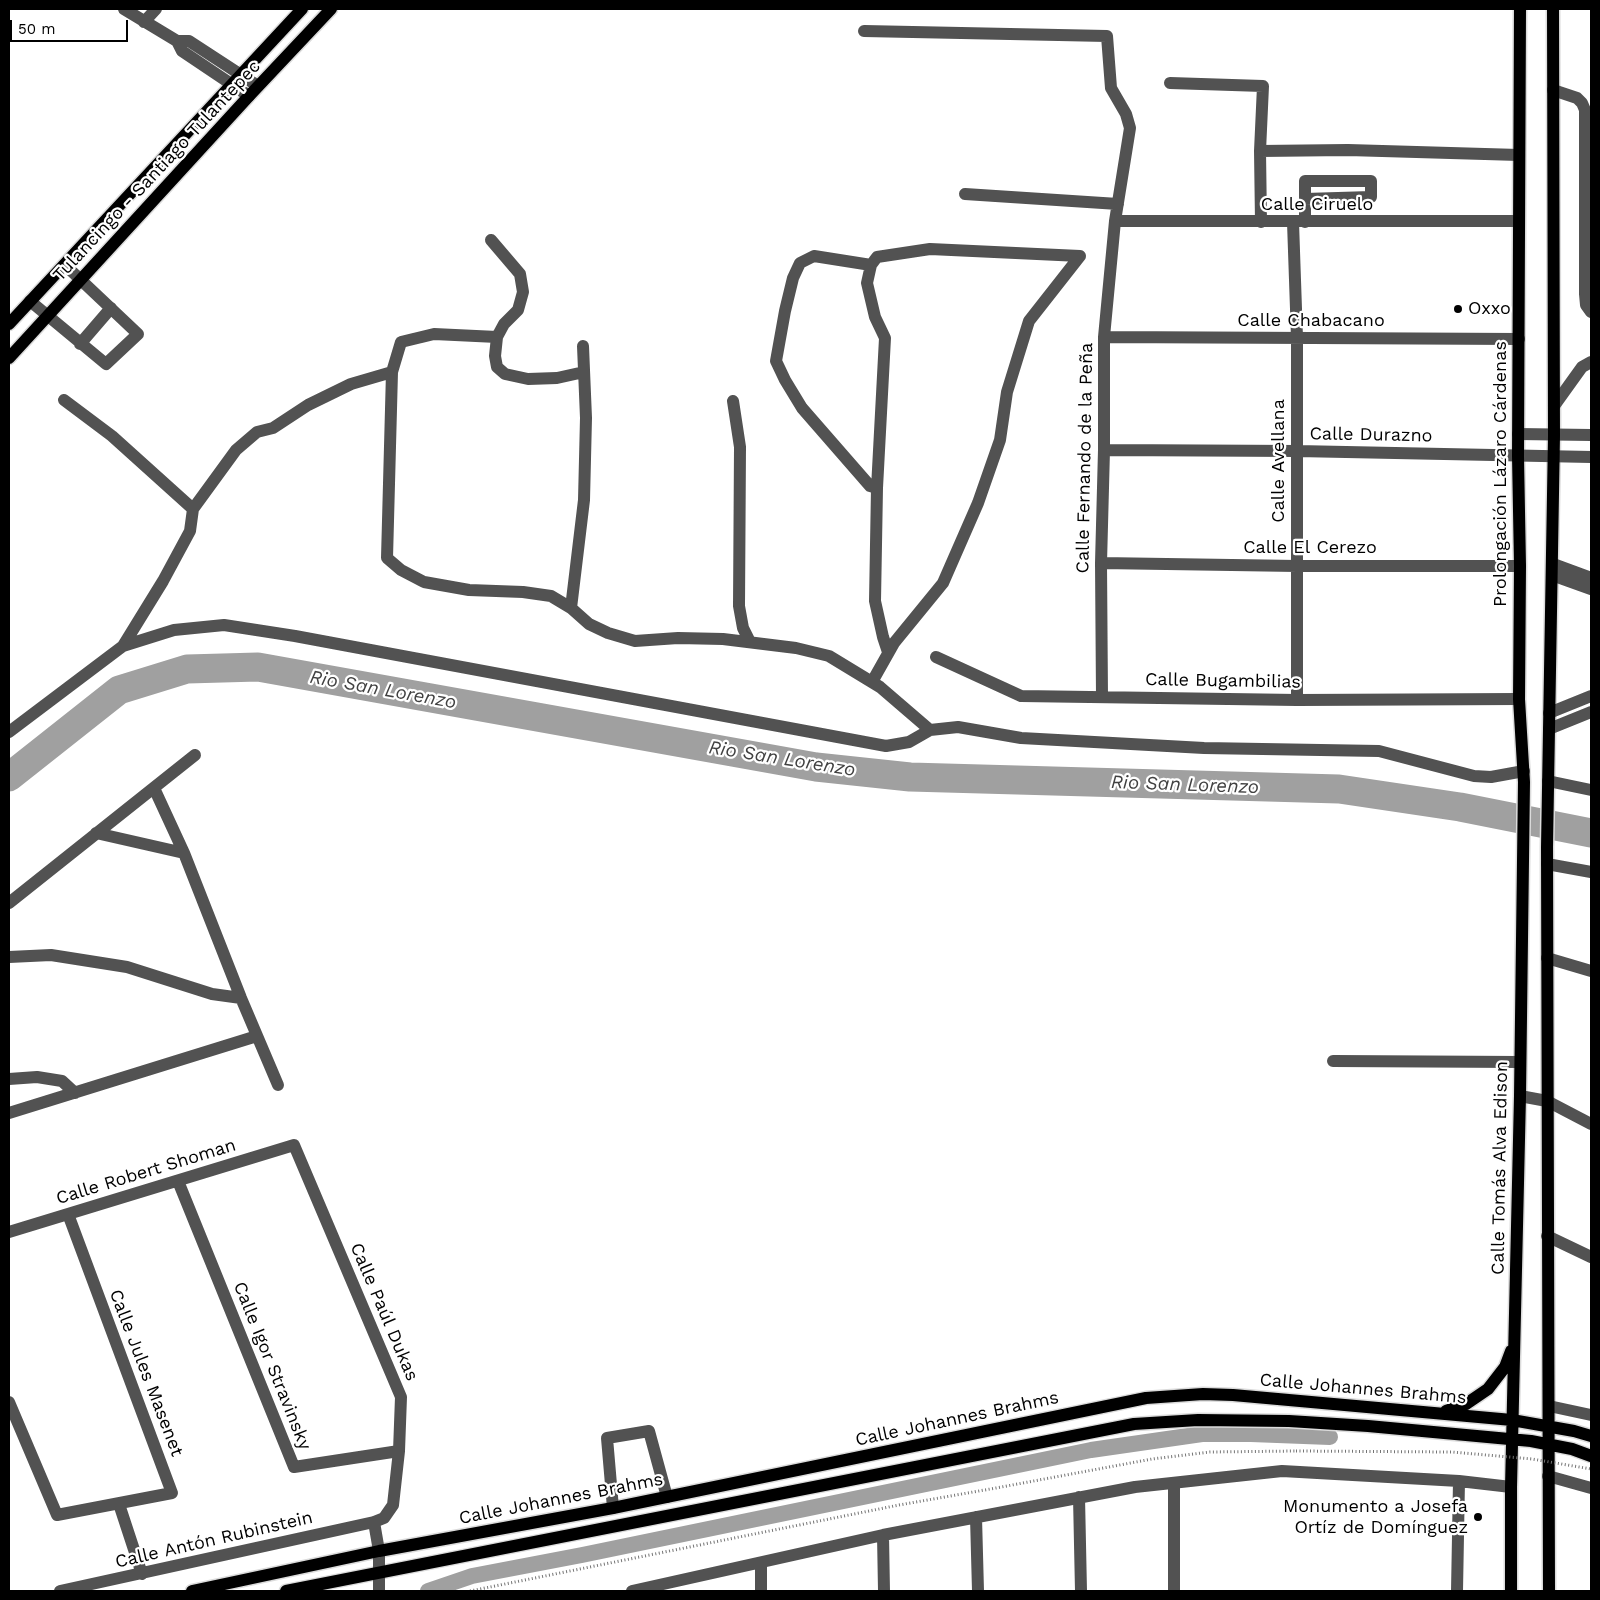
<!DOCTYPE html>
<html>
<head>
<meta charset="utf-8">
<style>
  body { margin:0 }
  #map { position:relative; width:1600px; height:1600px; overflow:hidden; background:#fff; font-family:"Work Sans",sans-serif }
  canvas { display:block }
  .frame { position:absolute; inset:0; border:10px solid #000; pointer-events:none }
  .scale { position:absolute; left:10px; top:20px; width:118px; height:22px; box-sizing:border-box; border:2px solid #000; border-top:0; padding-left:6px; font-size:15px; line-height:18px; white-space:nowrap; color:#000; -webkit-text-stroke:4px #fff; paint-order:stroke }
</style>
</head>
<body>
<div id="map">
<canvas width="1600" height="1600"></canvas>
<div class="frame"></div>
<div class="scale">50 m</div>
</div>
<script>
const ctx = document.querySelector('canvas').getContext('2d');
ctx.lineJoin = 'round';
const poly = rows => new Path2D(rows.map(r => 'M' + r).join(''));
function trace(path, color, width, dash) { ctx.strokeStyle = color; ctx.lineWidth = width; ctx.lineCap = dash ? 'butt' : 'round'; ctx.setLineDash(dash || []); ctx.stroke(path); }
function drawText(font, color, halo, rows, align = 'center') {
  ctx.font = font + ' "Work Sans",sans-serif'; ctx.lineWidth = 4.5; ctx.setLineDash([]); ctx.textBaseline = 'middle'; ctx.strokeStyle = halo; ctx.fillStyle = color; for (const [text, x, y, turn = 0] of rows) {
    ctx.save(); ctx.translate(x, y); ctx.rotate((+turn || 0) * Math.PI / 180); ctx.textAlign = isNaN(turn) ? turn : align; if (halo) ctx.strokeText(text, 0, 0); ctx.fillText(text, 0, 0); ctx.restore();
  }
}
const canal = poly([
  [428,1591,472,1576,582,1555,1091,1450,1202,1434,1251,1434,1330,1437]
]);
const river = poly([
  [9,777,119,690,187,669,258,667,816,767,910,777,1339,789,1460,807,1591,833]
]);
const path = poly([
  [470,1591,899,1505,996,1488,1152,1459,1210,1452,1296,1451]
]);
const minor = poly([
  [124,9,177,41,189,41,258,86],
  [144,22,156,9],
  [864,31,1107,36,1111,88,1126,114,1130,128,1115,221,1104,337,1104,450,1101,563,1102,697],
  [177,41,182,51,249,96],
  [1170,83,1263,86,1260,151,1261,222],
  [1553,90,1577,98,1582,103,1585,110,1585,294,1586,305,1591,312],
  [1260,151,1348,150,1519,155],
  [965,194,1118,204],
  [1305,199,1371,197,1371,181,1305,181,1305,222],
  [1115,221,1519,221],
  [1293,222,1297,338,1297,700],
  [491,240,520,274,523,292,518,310,504,324,497,337,495,356,497,367,505,374,528,379,557,378,584,372],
  [871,265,814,256,800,263,793,278,785,311,776,361,785,380,802,408,870,486,877,488],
  [30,301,106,364,138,334,65,265],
  [497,337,434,334,401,342,392,372,387,558,401,570,424,582,469,590,523,592,551,596,571,608,589,624,608,633,635,641,678,638,723,639,796,648,829,656,880,687,930,730],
  [1104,337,1519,339],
  [80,344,111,308],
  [64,400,112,436,193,509,190,531,163,581,123,646],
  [733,401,740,447,739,606,743,628,750,642],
  [1554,406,1582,367,1591,362],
  [1518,434,1591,435],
  [1104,450,1297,451,1591,457],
  [193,509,236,450,257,432,273,428,308,405,351,384,392,372],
  [1101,563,1297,566,1520,566],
  [1553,564,1591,578],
  [1552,575,1591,589],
  [571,608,584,500,586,418,583,346],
  [888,652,883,637,875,601,877,488,885,338,875,317,867,283,871,265,877,257,930,249,1080,256],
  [936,657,1021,696,1297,700,1519,699],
  [872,682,894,643,943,583,978,503,1000,440,1007,392,1029,321,1080,256],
  [1549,713,1591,696],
  [1549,729,1591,712],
  [9,732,123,646,174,630,224,625,295,636,886,746,909,742,930,730,958,727,1021,738,1204,748,1379,751,1474,776,1491,777,1524,771],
  [1548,781,1591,790],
  [154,788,184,853,241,998,278,1085],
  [96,833,184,853],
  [1547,864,1591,872],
  [9,903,195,755],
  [9,957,51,955,127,967,212,994,241,998],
  [1547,958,1591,971],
  [1333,1061,1520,1062],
  [9,1079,37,1077,62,1081,75,1093],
  [1520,1096,1547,1101,1591,1124],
  [9,1113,257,1036],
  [178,1181,294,1467,399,1451],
  [9,1232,294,1145,401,1397,399,1451,393,1505,384,1518,374,1522,60,1591],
  [1547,1236,1591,1257],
  [9,1402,57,1515,172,1493,68,1214],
  [1549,1406,1591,1415],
  [1548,1476,1591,1488],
  [1174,1483,1174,1591],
  [1079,1497,1081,1591],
  [119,1504,142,1574],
  [613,1508,607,1438,649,1431,667,1497],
  [976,1517,978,1591],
  [374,1522,379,1551,379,1591],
  [883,1535,884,1591],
  [761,1563,761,1591],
  [632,1591,883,1535,1135,1487,1282,1471,1459,1481,1511,1487],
  [1457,1591,1459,1481]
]);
const major = poly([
  [9,324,302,9],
  [9,358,249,96,331,9],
  [1446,1411,1466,1404,1488,1389,1505,1367,1511,1351],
  [192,1591,379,1551,613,1508,1146,1398,1203,1394,1233,1395,1512,1420,1574,1431,1591,1436],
  [286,1591,1134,1424,1198,1420,1289,1421,1368,1426,1531,1441,1572,1449,1591,1456],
  [1511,1591,1511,1487,1520,1096,1524,782,1519,699,1520,566,1518,456,1520,9],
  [1549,1591,1547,847,1554,435,1553,9]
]);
const pathBridge = poly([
  [1296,1451,1452,1452,1532,1459,1591,1469]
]);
const markers = [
  [1458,309,5,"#000"],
  [1478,1517,5,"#000"]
];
const streetNames = [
  ["Tulancingo - Santiago Tulantepec",157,171,-47],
  ["Calle Ciruelo",1317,205],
  ["Calle Chabacano",1311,321],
  ["Calle Durazno",1371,435,1],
  ["Calle Fernando de la Peña",1085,458,-89],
  ["Calle Avellana",1279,461,-90],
  ["Prolongación Lázaro Cárdenas",1501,474,-90],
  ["Calle El Cerezo",1310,548],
  ["Calle Bugambilias",1223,681,1],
  ["Calle Tomás Alva Edison",1500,1168,-89],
  ["Calle Robert Shoman",146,1172,-17],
  ["Calle Paúl Dukas",384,1312,67],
  ["Calle Igor Stravinsky",272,1366,68],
  ["Calle Jules Masenet",146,1373,69],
  ["Calle Johannes Brahms",1363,1389,5],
  ["Calle Johannes Brahms",957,1419,-12],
  ["Calle Johannes Brahms",561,1499,-11],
  ["Calle Antón Rubinstein",214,1540,-13]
];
const poiNames = [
  ["Oxxo",1468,309],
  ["Monumento a Josefa",1468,1507,"right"],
  ["Ortíz de Domínguez",1468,1528,"right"]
];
const waterNames = [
  ["Rio San Lorenzo",383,690,10],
  ["Rio San Lorenzo",782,759,9],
  ["Rio San Lorenzo",1185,785,2]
];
trace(canal, '#a0a0a0', 16);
trace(river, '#a0a0a0', 29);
trace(major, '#dbdbdb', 15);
trace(path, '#747474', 3, [1, 2.5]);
trace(minor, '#525252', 12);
trace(major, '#000', 12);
trace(pathBridge, '#747474', 3, [1, 2.5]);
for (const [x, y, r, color] of markers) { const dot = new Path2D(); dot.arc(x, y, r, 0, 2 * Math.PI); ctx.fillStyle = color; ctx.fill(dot); trace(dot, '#fff', 2); }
drawText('18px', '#000', '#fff', streetNames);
drawText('18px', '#000', '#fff', poiNames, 'left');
drawText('italic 19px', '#414141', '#fff', waterNames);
</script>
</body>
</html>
